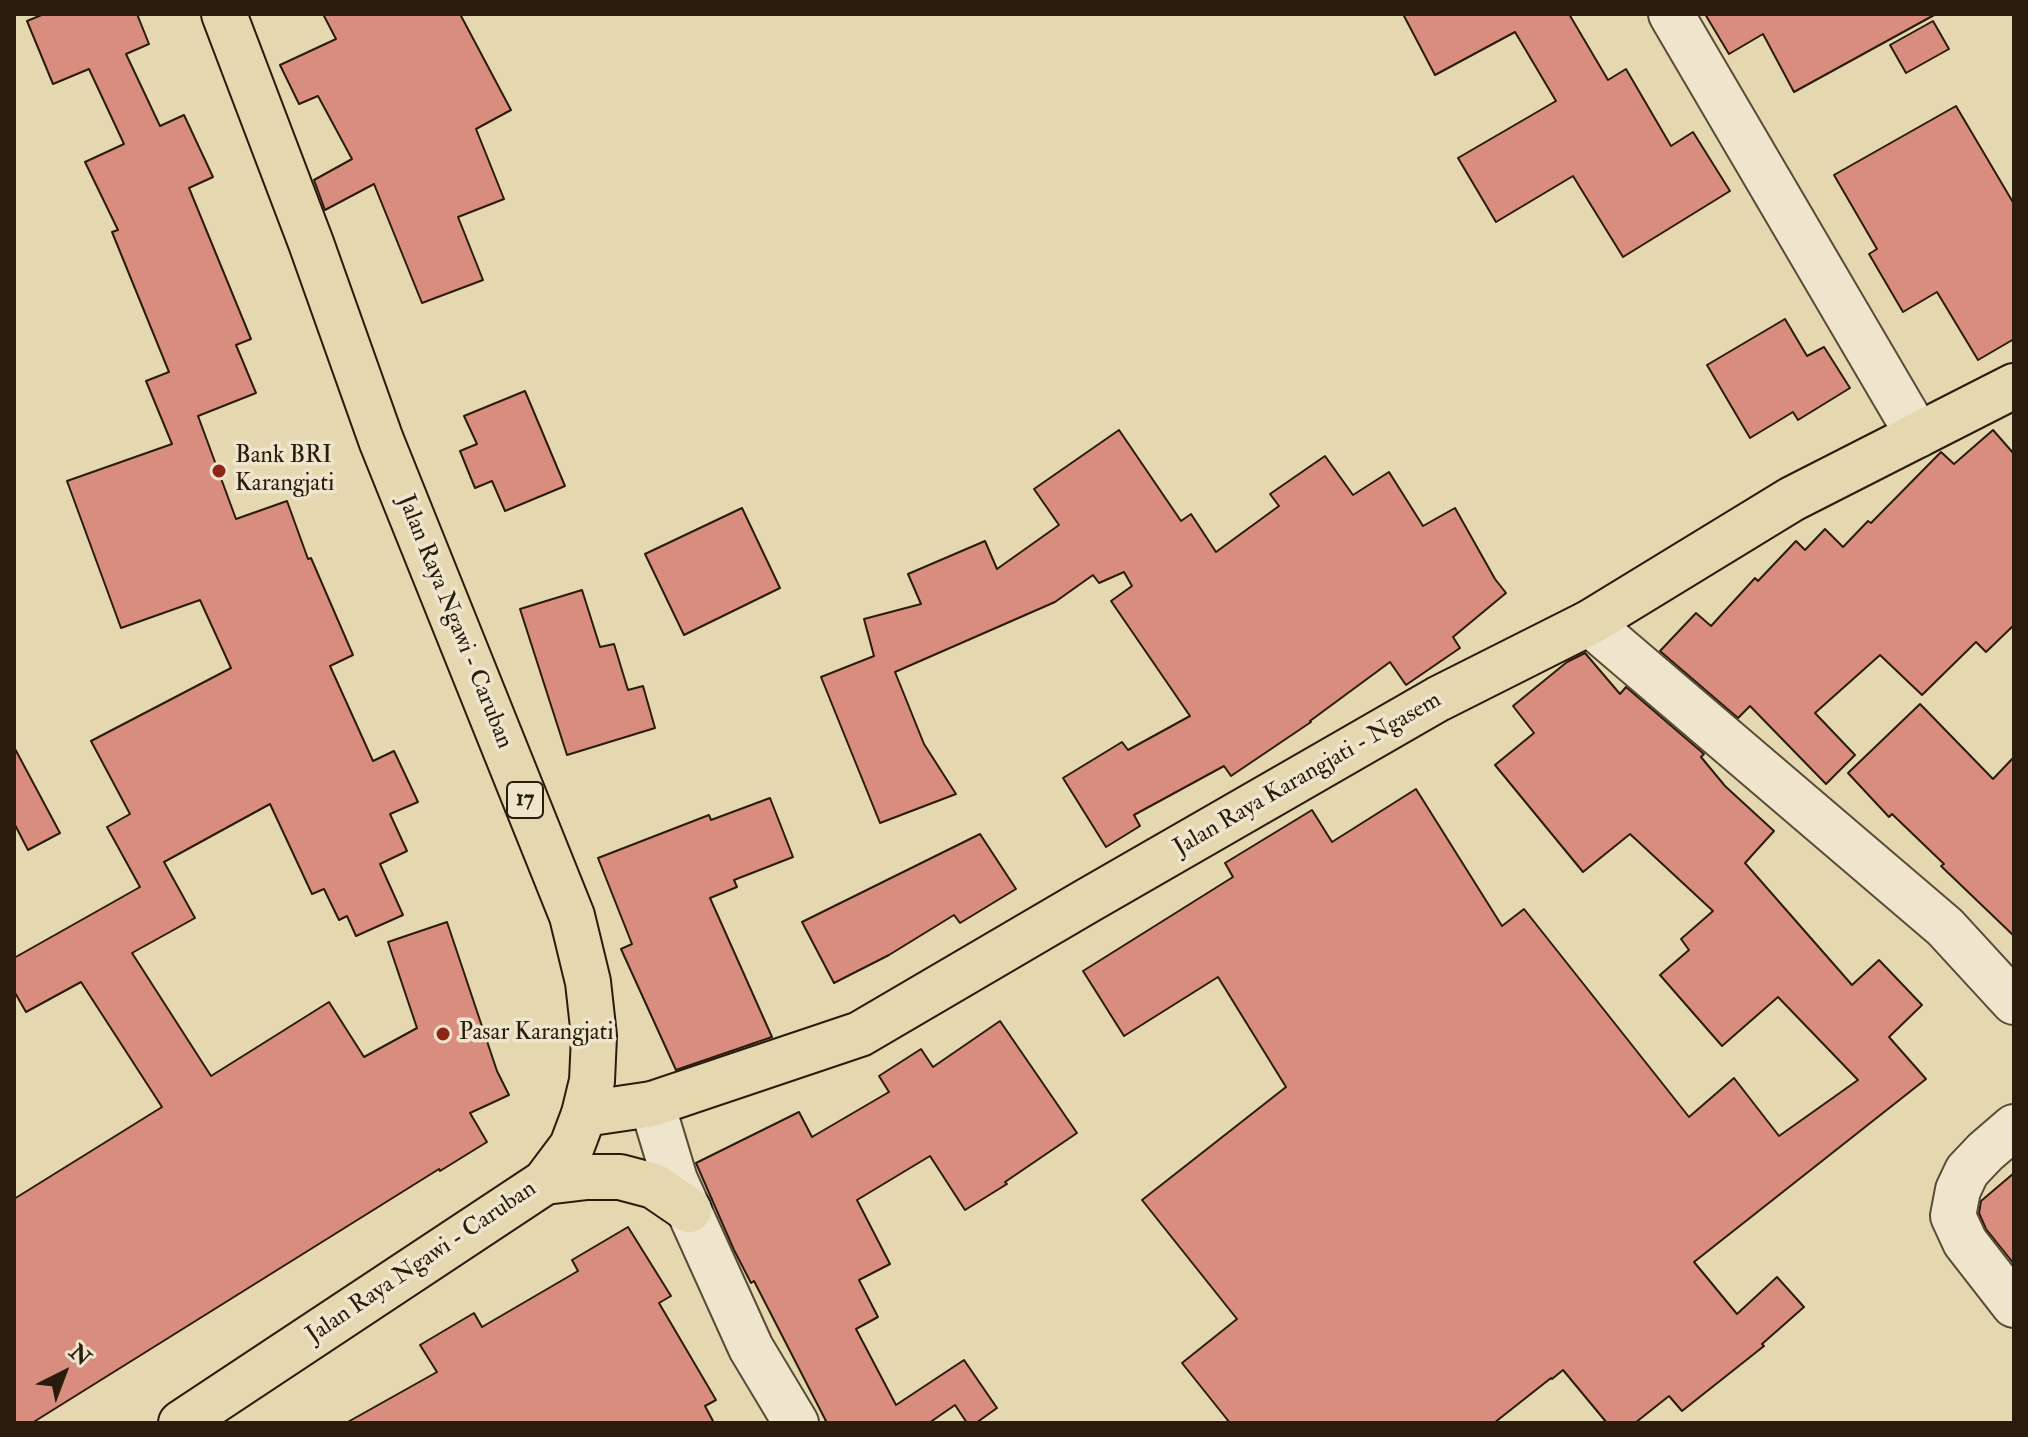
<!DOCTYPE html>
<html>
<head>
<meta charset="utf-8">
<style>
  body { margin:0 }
  #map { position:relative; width:2028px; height:1437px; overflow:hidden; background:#e5d7b0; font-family:"IM FELL Double Pica",serif }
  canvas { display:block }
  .frame { position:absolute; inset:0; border:16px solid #2a1c0c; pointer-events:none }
  .north { position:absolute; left:24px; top:1333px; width:80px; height:80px; -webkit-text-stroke:6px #eee5cc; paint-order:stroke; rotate:42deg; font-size:22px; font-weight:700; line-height:32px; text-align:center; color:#2a1c0c }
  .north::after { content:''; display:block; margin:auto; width:28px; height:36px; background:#2a1c0c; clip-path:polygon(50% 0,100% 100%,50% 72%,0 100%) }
</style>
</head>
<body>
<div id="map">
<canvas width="2028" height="1437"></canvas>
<div class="frame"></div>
<div class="north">N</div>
</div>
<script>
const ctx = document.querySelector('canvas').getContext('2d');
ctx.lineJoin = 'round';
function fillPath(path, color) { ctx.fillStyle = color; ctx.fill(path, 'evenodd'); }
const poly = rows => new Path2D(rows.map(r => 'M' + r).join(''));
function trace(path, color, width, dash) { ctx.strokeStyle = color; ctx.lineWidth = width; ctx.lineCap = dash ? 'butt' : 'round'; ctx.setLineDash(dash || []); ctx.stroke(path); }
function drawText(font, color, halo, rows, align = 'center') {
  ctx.font = font + ' "IM FELL Double Pica",serif'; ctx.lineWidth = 7; ctx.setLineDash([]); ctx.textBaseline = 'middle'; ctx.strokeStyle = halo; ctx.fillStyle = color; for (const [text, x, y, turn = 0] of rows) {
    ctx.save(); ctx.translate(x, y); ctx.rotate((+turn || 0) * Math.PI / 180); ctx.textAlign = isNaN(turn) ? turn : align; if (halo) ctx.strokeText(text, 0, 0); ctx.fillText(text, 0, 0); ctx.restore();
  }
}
const building = poly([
  [44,14,137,14,149,44,126,54,160,126,184,115,213,177,189,188,251,339,236,345,256,393,198,416,236,519,287,501,308,559,311,558,353,655,330,666,373,761,394,751,418,802,390,814,407,851,380,864,403,915,356,936,347,916,339,920,324,889,312,894,270,804,164,862,195,918,132,953,211,1076,329,1002,364,1057,417,1028,388,942,447,922,497,1071,509,1095,470,1113,487,1142,440,1171,439,1169,32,1423,14,1423,14,1199,162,1107,81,982,26,1012,14,991,14,958,140,887,107,827,130,814,91,741,231,668,200,600,121,628,67,481,172,444,146,381,169,372,112,232,118,230,85,162,124,144,89,69,53,84,27,21,44,14],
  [323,14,460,14,511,110,476,129,504,199,458,217,483,280,422,303,374,184,325,210,314,180,352,159,318,96,299,104,280,65,336,39,323,14],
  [1403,14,1569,14,1608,80,1626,69,1671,146,1693,132,1730,191,1623,257,1573,176,1496,222,1458,158,1556,101,1515,32,1435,75,1403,14],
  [1705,14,1936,14,1794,92,1763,34,1729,54,1705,14],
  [1933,21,1949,49,1906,73,1890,45,1933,21],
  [1956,106,2014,204,2014,339,1978,360,1937,292,1903,312,1869,254,1877,249,1834,175,1956,106],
  [1785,319,1807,356,1824,347,1850,388,1798,420,1793,412,1750,438,1707,365,1785,319],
  [525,391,565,486,505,511,492,481,475,488,460,451,477,444,464,416,525,391],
  [1119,430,1181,521,1191,514,1216,552,1279,506,1270,494,1325,456,1353,495,1389,472,1423,526,1455,508,1495,579,1506,593,1453,637,1460,648,1406,685,1390,662,1310,721,1311,722,1231,776,1224,766,1134,815,1140,826,1106,847,1063,778,1122,742,1128,750,1190,716,1111,601,1132,586,1124,572,1099,583,1093,575,1055,602,895,672,924,744,956,794,880,823,821,677,874,656,864,619,921,604,908,574,985,541,997,569,1059,525,1034,489,1119,430],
  [1993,430,2014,454,2014,625,1986,652,1976,642,1922,695,1880,655,1815,713,1855,755,1826,784,1750,706,1738,718,1660,651,1696,613,1711,626,1755,578,1758,581,1796,541,1805,550,1825,529,1843,547,1868,521,1871,523,1941,452,1954,464,1993,430],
  [742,508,780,588,684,635,645,554,742,508],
  [582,590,600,647,614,644,628,690,643,686,655,728,567,755,520,609,582,590],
  [1585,653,1620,694,1626,687,1704,754,1701,757,1725,786,1774,831,1745,863,1852,985,1879,960,1922,1005,1889,1037,1926,1079,1694,1262,1737,1314,1777,1277,1804,1307,1762,1344,1764,1346,1682,1411,1669,1396,1635,1423,1607,1423,1563,1370,1552,1379,1551,1378,1494,1423,1230,1423,1182,1363,1237,1319,1142,1200,1286,1087,1218,977,1124,1036,1083,971,1233,877,1225,863,1312,810,1332,842,1416,789,1502,926,1524,909,1689,1117,1734,1078,1779,1136,1858,1080,1778,997,1722,1046,1660,975,1689,950,1681,939,1713,911,1630,834,1583,872,1495,765,1534,733,1513,706,1567,662,1585,653],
  [1920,704,1993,779,2014,757,2014,936,1941,866,1944,864,1892,814,1889,817,1848,773,1920,704],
  [14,747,60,833,28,850,14,823,14,747],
  [770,798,793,857,734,880,737,887,710,898,772,1037,676,1070,621,949,632,944,598,858,709,815,711,820,770,798],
  [980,834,1016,889,960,923,954,915,889,955,834,983,802,922,980,834],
  [1000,1021,1077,1133,1005,1182,1007,1184,965,1210,930,1156,857,1200,890,1264,859,1280,878,1317,856,1329,896,1405,964,1360,997,1408,976,1423,967,1423,955,1405,929,1423,827,1423,754,1281,751,1283,734,1250,696,1163,799,1112,812,1137,889,1092,879,1076,921,1049,933,1067,1000,1021],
  [2014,1173,2014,1264,1986,1229,1979,1213,1981,1201,2014,1173],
  [628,1227,671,1296,659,1303,716,1400,705,1406,714,1423,346,1423,437,1372,420,1345,474,1313,482,1327,578,1271,572,1260,628,1227]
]);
const minor = poly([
  [1671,14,1918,435],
  [1589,623,1945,927,2014,1002],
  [652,1104,675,1180,751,1348,796,1423],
  [2014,1127,1985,1152,1967,1171,1958,1190,1953,1216,1965,1242,2014,1305]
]);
const major = poly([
  [584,1114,652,1104,860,1034,1087,901,1438,699,1589,623,1792,499,2014,386],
  [545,1182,587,1177,620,1177,654,1186,689,1210]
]);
const highway = poly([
  [181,1423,545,1182,572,1146,584,1114,592,1081,594,1036,588,982,572,916,381,440,311,243,224,14]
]);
const markers = [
  [219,471,8,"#8f2418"],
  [443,1034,8,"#8f2418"]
];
const shields = [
  [525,800,36]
];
const shieldNames = [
  ["17",525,800]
];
const poiNames = [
  ["Bank BRI",235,457],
  ["Karangjati",235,485],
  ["Pasar Karangjati",459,1034]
];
const streetNames = [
  ["Jalan Raya Ngawi - Caruban",454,622,68],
  ["Jalan Raya Karangjati - Ngasem",1308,775,-30],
  ["Jalan Raya Ngawi - Caruban",422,1263,-34]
];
fillPath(building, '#d98d7e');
trace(building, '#2a1c0c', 2);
trace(minor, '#594b35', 48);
trace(major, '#2a1c0c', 48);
trace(highway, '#2a1c0c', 48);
trace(minor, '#eee5cc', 44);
trace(major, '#e5d7b0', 44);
trace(highway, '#e5d7b0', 44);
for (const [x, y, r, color] of markers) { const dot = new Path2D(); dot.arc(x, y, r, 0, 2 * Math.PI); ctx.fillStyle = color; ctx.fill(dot); trace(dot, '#eee5cc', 3); }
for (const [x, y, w] of shields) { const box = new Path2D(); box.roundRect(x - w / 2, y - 18, w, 36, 6); ctx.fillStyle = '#eee5cc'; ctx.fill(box); trace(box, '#2a1c0c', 2); }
drawText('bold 22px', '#2a1c0c', null, shieldNames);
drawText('24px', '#2a1c0c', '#eee5cc', poiNames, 'left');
drawText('24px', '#2a1c0c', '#eee5cc', streetNames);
</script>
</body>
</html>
